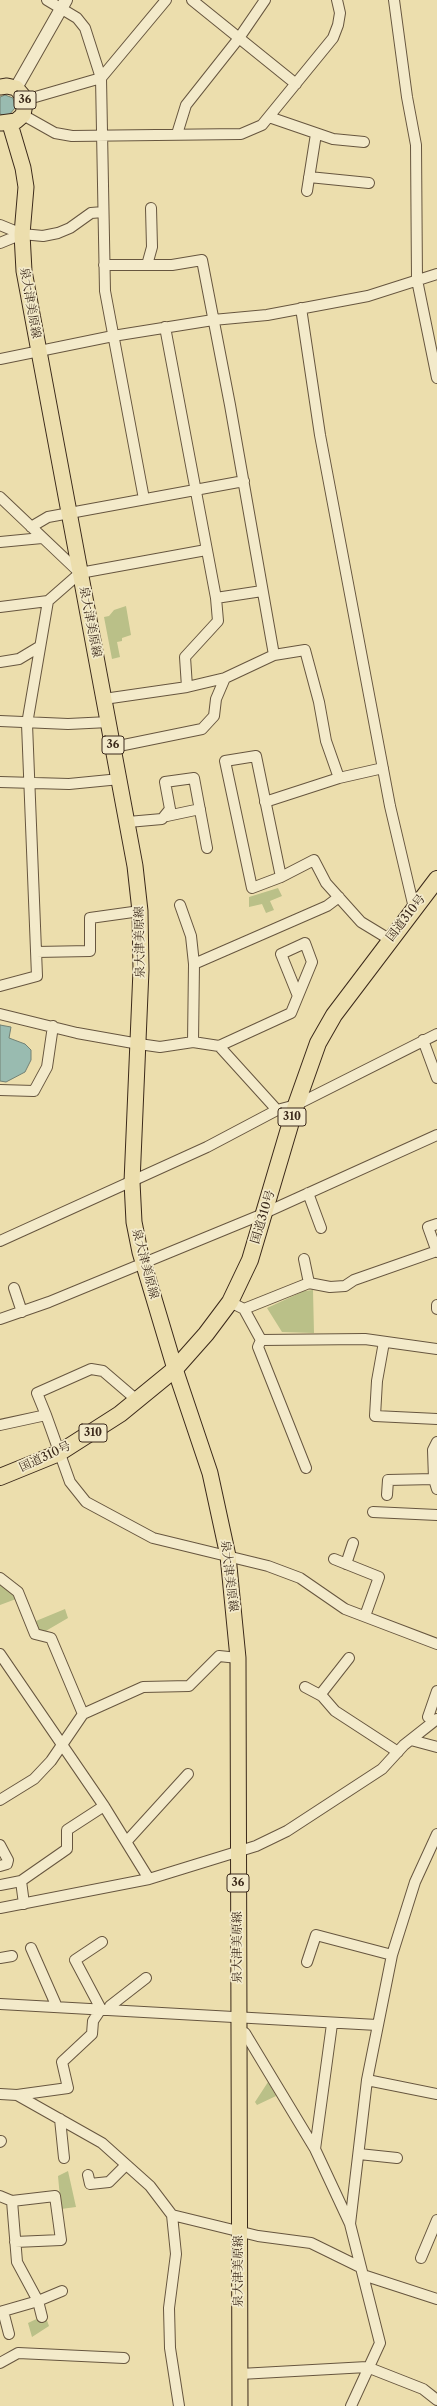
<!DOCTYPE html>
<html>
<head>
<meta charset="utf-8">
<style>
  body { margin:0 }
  canvas { display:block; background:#ecdead }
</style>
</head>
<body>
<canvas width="437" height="2406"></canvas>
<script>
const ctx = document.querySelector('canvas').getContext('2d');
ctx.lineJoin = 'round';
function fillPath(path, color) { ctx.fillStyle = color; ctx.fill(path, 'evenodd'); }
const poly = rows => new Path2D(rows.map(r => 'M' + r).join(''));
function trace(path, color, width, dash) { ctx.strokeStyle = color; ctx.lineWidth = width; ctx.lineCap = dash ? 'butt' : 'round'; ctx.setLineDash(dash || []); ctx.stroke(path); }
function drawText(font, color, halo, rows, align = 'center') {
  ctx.font = font + ' "Libre Caslon Text","Noto Serif JP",serif'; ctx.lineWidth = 3.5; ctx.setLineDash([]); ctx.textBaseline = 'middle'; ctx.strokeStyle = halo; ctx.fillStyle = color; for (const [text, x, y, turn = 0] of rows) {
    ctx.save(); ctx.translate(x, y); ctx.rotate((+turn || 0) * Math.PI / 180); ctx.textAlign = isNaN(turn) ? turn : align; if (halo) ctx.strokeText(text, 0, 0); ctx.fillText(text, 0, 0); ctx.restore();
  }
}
const green = poly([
  [126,606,131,635,122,638,122,641,117,642,120,657,112,659,104,617,109,616,114,610],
  [278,888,282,896,270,901,274,910,266,913,262,904,249,907,249,897],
  [313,1290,314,1333,282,1332,267,1308,304,1291],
  [0,1582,14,1593,16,1599,0,1605],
  [65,1609,68,1618,44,1632,39,1629,36,1621],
  [268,2082,276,2096,257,2105,255,2102],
  [68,2171,76,2207,61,2209,58,2176],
  [45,2315,49,2326,32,2337,28,2323]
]);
const water = poly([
  [5,95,13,98,15,108,9,115,3,115,0,114,0,97,5,95],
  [0,1025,11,1027,9,1038,25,1044,31,1050,31,1060,25,1072,6,1082,0,1081,0,1025]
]);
const minor = poly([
  [47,0,77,18,85,28,101,78,105,291,144,499],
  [192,0,296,84],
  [394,0,407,97,416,145,417,280,437,378],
  [25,100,101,78,166,0],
  [23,115,55,133,72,136,241,134,262,125,333,38,338,25,340,13,337,0],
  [269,117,333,139,364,142],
  [177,134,186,105,239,38,265,0],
  [309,177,369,183],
  [307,191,316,134],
  [0,225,22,234],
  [0,243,22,234,43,236,58,233,70,228,91,213,103,212],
  [104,265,172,265,202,260,230,405,274,655],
  [147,265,152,247,151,208],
  [301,308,320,435,390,806,414,908],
  [165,327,216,598,218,621,185,657,187,687],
  [0,359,113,336,213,320,267,315,368,296,437,274],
  [0,497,80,573],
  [31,527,48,517,244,481],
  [0,542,42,538],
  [216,598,262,591],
  [0,607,48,601],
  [0,662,19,659,39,647],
  [104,699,187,687,225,678,274,655,305,650,319,702,326,741,339,778],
  [0,721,68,724,109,722],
  [114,747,202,729,214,716,216,699,225,678],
  [0,782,69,784,120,779],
  [265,802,339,778,383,768],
  [167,816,200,809],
  [128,822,162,819,170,809,165,782,194,778,207,848],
  [281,877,256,756,225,761,252,888,281,877,314,860,326,883,361,922,389,939],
  [180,905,191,936,194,964,193,1042],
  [36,952,90,951,90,918,140,911],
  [194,964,327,906,339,897],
  [0,986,37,976,27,724,48,601,80,573,206,550],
  [0,1014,77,1033,139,1044,160,1047,193,1042,219,1046,277,1110],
  [423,1040,437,1078],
  [219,1046,291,1013,312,962,305,943,281,954,298,996],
  [0,1090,34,1091,47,1067,53,1026],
  [308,1193,321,1228],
  [437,1224,428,1227,437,1252],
  [0,1241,207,1147,277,1110,296,1105,437,1034],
  [304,1259,309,1283],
  [14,1288,22,1312],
  [230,1302,244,1309,261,1340,365,1339,437,1349],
  [437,1305,437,1309],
  [244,1309,309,1283,330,1287,345,1286,354,1280,437,1251],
  [0,1319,49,1302,258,1216,437,1135],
  [261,1340,258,1347,306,1468],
  [384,1342,377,1381,375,1416,437,1419],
  [46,1415,37,1393,91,1369,103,1371,138,1401],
  [0,1425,46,1415,70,1482,86,1502,153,1538,268,1566,300,1578,345,1609,437,1644],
  [437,1442,433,1450,434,1479,437,1489],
  [387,1495,388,1480,434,1479],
  [373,1512,437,1515],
  [334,1559,379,1577,365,1616],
  [346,1564,353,1543],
  [0,1578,18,1592,35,1634,51,1638,83,1714],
  [0,1654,104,1806,149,1879],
  [305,1687,322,1696,335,1711,398,1752],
  [320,1695,349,1658],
  [428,1717,437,1691],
  [411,1740,437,1747],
  [0,1800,34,1779,51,1761,83,1714,143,1687,189,1686,219,1656,238,1658],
  [127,1841,188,1774],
  [0,1845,8,1860,7,1864,0,1866],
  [21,1881,24,1904],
  [0,1885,21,1881,67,1849,67,1830,104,1806],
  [0,1908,149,1879,256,1846,287,1831,382,1769,404,1745,437,1719],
  [31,1948,57,2007],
  [0,1958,12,1956],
  [307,1962,316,1935,392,1955],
  [0,2004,377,2025],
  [109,2010,110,2006,146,1978],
  [238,2032,245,2033,315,2149,350,2224,380,2343,351,2406],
  [367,2080,437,2094],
  [0,2094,17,2095,102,2143,150,2186,172,2215,176,2254,169,2308,170,2348,179,2406],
  [17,2095,68,2088,62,2062,92,2034,93,2021,101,2009,75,1960,102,1942],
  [60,2119,64,2158],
  [0,2142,1,2141],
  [315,2149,332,2024],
  [359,2154,397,2158],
  [88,2175,90,2184,109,2182,126,2165],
  [0,2196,12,2201,17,2262,38,2301,0,2312],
  [12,2201,55,2196,61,2240,15,2242],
  [172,2215,258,2236,311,2243,360,2267],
  [350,2224,367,2080,392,1955,415,1882,437,1834],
  [421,2258,437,2220],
  [363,2275,437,2299],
  [3,2311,9,2334],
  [42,2317,38,2301,62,2291],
  [0,2363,18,2353,124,2358],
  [240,2374,367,2367,423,2389,437,2400]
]);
const tertiary = poly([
  [16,88,66,0]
]);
const primary = poly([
  [0,87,7,86,16,88,23,96,25,104,23,115,16,121,1,123],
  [10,124,23,168,26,187,22,234,24,271,135,866,140,911,141,970,132,1182,134,1222,140,1252,175,1369,210,1473,228,1556,238,1658,240,2406]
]);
const trunk = poly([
  [0,1477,59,1453,120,1414,175,1369,206,1334,230,1302,250,1260,296,1105,318,1043,334,1015,437,879]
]);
const shields = [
  [25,100,22],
  [113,745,22],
  [292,1117,28],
  [93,1433,28],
  [238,1883,22]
];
const shieldNames = [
  ["36",25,100],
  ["36",113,745],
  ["310",292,1117],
  ["310",93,1433],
  ["36",238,1883]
];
const streetNames = [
  ["泉大津美原線",30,303,80],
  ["泉大津美原線",90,622,79],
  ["国道310号",406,918,-52],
  ["泉大津美原線",140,942,-91],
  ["国道310号",263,1217,-73],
  ["泉大津美原線",145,1264,75],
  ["国道310号",45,1457,-25],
  ["泉大津美原線",229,1576,83],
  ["泉大津美原線",238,1947,-90],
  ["泉大津美原線",239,2271,-90]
];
fillPath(green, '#bac088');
fillPath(water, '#99bbb0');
trace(water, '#738174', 1);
trace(minor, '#67563f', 12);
trace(tertiary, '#67563f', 14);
trace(primary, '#3b291a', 17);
trace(trunk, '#3b291a', 18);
trace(minor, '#f3eaca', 10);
trace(tertiary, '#f3eaca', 12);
trace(primary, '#ecdead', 15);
trace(trunk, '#ecdead', 16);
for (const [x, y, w] of shields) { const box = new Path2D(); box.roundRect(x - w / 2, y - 9, w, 18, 3); ctx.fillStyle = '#f3eaca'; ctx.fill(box); trace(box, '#3b291a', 1); }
drawText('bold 11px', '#3b291a', null, shieldNames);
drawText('12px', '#3b291a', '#f3eaca', streetNames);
</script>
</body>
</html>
